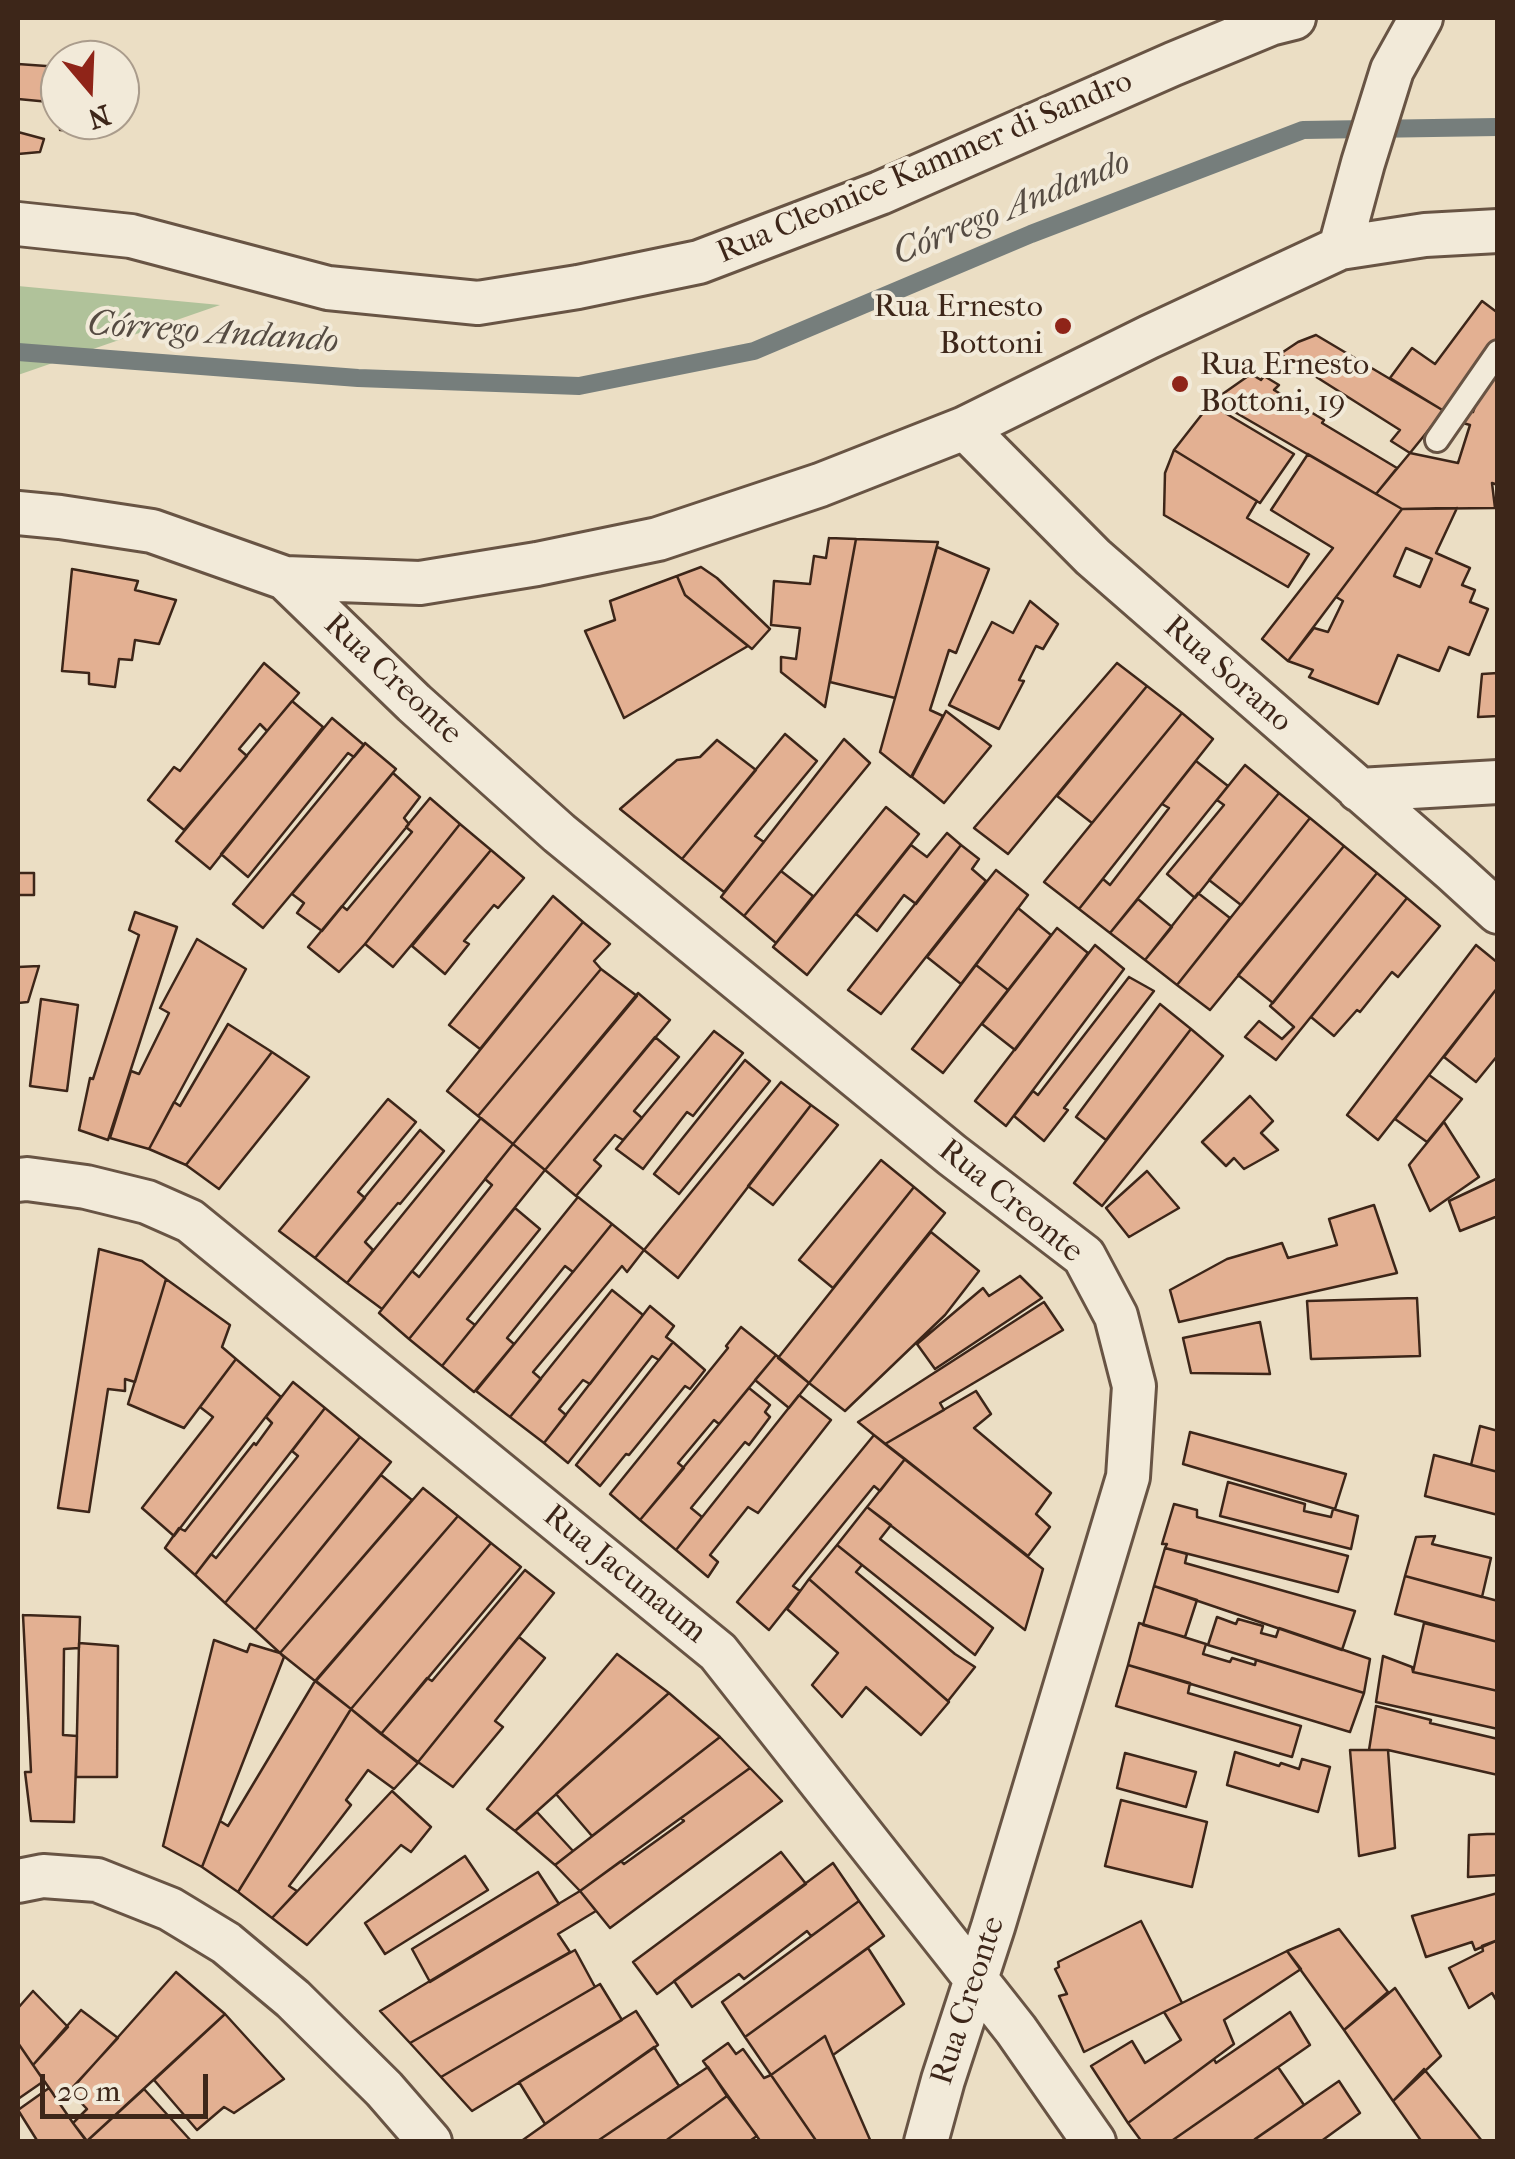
<!DOCTYPE html>
<html>
<head>
<meta charset="utf-8">
<style>
  body { margin:0 }
  #map { position:relative; width:1515px; height:2159px; overflow:hidden; background:#ebdec4; font-family:"IM FELL French Canon",serif }
  canvas { display:block }
  .frame { position:absolute; inset:0; border:20px solid #3d2619; pointer-events:none }
  .north { position:absolute; left:40px; top:40px; width:100px; height:100px; box-sizing:border-box; background:#f2ead9; border:2px solid #aa9c8c; border-radius:50%; rotate:161deg; font-size:28px; font-weight:700; line-height:40px; text-align:center; color:#3d2619 }
  .north::after { content:''; display:block; margin:auto; width:35px; height:45px; background:#8f2418; clip-path:polygon(50% 0,100% 100%,50% 72%,0 100%) }
  .scale { position:absolute; left:40px; top:2074px; width:168px; height:45px; box-sizing:border-box; border:5px solid #3d2619; border-top:0; padding-left:12px; font-size:30px; line-height:35px; white-space:nowrap; color:#3d2619; -webkit-text-stroke:8px #f2ead9; paint-order:stroke }
</style>
</head>
<body>
<div id="map">
<canvas width="1515" height="2159"></canvas>
<div class="frame"></div>
<div class="north">N</div>
<div class="scale">20 m</div>
</div>
<script>
const ctx = document.querySelector('canvas').getContext('2d');
ctx.lineJoin = 'round';
function fillPath(path, color) { ctx.fillStyle = color; ctx.fill(path, 'evenodd'); }
const poly = rows => new Path2D(rows.map(r => 'M' + r).join(''));
function trace(path, color, width, dash) { ctx.strokeStyle = color; ctx.lineWidth = width; ctx.lineCap = dash ? 'butt' : 'round'; ctx.setLineDash(dash || []); ctx.stroke(path); }
function drawText(font, color, halo, rows, align = 'center') {
  ctx.font = font + ' "IM FELL French Canon",serif'; ctx.lineWidth = 8; ctx.setLineDash([]); ctx.textBaseline = 'middle'; ctx.strokeStyle = halo; ctx.fillStyle = color; for (const [text, x, y, turn = 0] of rows) {
    ctx.save(); ctx.translate(x, y); ctx.rotate((+turn || 0) * Math.PI / 180); ctx.textAlign = isNaN(turn) ? turn : align; if (halo) ctx.strokeText(text, 0, 0); ctx.fillText(text, 0, 0); ctx.restore();
  }
}
const green = poly([
  [18,286,220,305,18,375]
]);
const stream = poly([
  [18,352,358,378,579,386,754,351,1031,234,1303,130,1498,127]
]);
const building = poly([
  [18,64,60,67,60,120,91,120,91,132,60,130,60,103,18,99,18,64],
  [18,132,44,139,40,152,18,154,18,132],
  [1482,301,1498,313,1498,344,1444,411,1390,378,1412,348,1435,364,1482,301],
  [1316,335,1444,411,1410,453,1391,441,1400,430,1280,354,1298,342,1316,335],
  [1498,370,1498,485,1492,483,1495,508,1402,509,1376,494,1410,453,1458,463,1470,425,1463,423,1467,410,1473,412,1484,380,1498,370],
  [1251,374,1261,380,1264,376,1279,385,1274,390,1324,420,1322,423,1397,468,1376,494,1214,400,1251,374],
  [1210,404,1294,454,1260,503,1174,450,1210,404],
  [1174,450,1257,501,1247,518,1309,554,1288,587,1164,515,1165,473,1174,450],
  [1308,454,1402,509,1288,661,1262,639,1333,548,1271,510,1308,454],
  [1457,508,1436,553,1470,568,1462,585,1475,590,1470,602,1488,609,1469,655,1449,647,1439,671,1398,655,1378,704,1309,677,1313,670,1288,661,1314,628,1328,632,1343,601,1336,597,1402,509,1457,508],
  [1406,548,1432,559,1420,587,1394,576,1406,548],
  [829,538,856,539,825,707,781,672,781,657,796,659,800,628,771,625,774,581,810,584,814,556,826,558,829,538],
  [856,539,938,542,895,698,830,682,856,539],
  [937,547,989,569,956,653,949,650,930,710,943,716,911,777,880,752,937,547],
  [701,567,717,578,770,629,752,649,685,595,677,576,701,567],
  [72,569,138,581,135,590,176,600,159,644,135,640,132,660,119,659,115,687,89,684,89,673,62,671,72,569],
  [677,576,685,595,748,646,624,718,585,631,615,620,610,601,677,576],
  [1030,601,1058,624,1043,649,1036,646,1019,680,1024,681,999,729,949,705,992,622,1013,633,1030,601],
  [264,663,299,693,267,731,260,724,239,749,247,756,184,830,148,800,174,767,180,771,264,663],
  [1117,663,1147,686,1008,854,974,828,1117,663],
  [1498,673,1498,716,1478,717,1482,674,1498,673],
  [1147,686,1182,713,1092,823,1057,796,1147,686],
  [292,701,323,727,210,869,176,841,292,701],
  [946,711,991,746,944,803,912,777,946,711],
  [1182,713,1213,739,1079,909,1044,882,1182,713],
  [332,718,364,745,354,757,348,753,248,877,221,854,332,718],
  [785,734,817,761,755,836,764,842,724,892,682,859,785,734],
  [844,739,870,763,744,916,721,897,844,739],
  [717,740,756,770,682,859,620,809,677,760,700,757,717,740],
  [365,743,396,769,263,928,233,904,365,743],
  [1196,761,1228,786,1110,933,1079,909,1103,879,1110,885,1169,808,1162,804,1196,761],
  [1245,765,1279,793,1195,898,1167,874,1224,805,1217,800,1245,765],
  [393,773,420,797,404,818,409,824,322,931,297,913,304,903,292,894,393,773],
  [1279,793,1310,818,1241,905,1209,880,1279,793],
  [430,798,460,824,365,944,339,972,308,947,342,906,347,910,412,832,406,827,430,798],
  [886,807,919,834,807,975,773,947,886,807],
  [1310,818,1344,846,1210,1010,1177,985,1310,818],
  [460,824,491,850,393,967,365,944,460,824],
  [947,833,961,845,916,904,904,895,877,931,856,914,911,845,927,857,947,833],
  [961,845,979,859,972,869,986,881,881,1014,848,990,961,845],
  [1344,846,1377,873,1273,1003,1238,975,1344,846],
  [491,850,524,878,498,908,494,905,464,941,469,944,445,974,412,946,491,850],
  [996,870,1028,895,961,984,927,957,996,870],
  [781,871,813,896,776,943,744,916,781,871],
  [18,873,34,873,34,895,18,895,18,873],
  [1377,873,1407,898,1276,1060,1245,1037,1259,1021,1282,1039,1294,1027,1270,1006,1377,873],
  [1198,893,1230,918,1177,985,1145,960,1198,893],
  [553,896,583,922,480,1049,449,1025,553,896],
  [1407,898,1440,926,1398,977,1392,972,1360,1012,1357,1010,1334,1036,1311,1017,1407,898],
  [1138,899,1172,927,1145,960,1110,933,1138,899],
  [1018,908,1051,935,1008,990,976,965,1018,908],
  [135,912,177,927,108,1140,79,1130,90,1078,93,1079,139,935,129,930,135,912],
  [583,922,610,944,594,961,601,969,478,1116,447,1091,583,922],
  [1057,928,1088,953,1015,1050,982,1024,1057,928],
  [197,939,246,969,149,1149,110,1138,131,1071,139,1074,169,1013,160,1008,197,939],
  [1095,945,1124,969,1006,1126,975,1101,1095,945],
  [1476,945,1498,963,1498,987,1378,1140,1347,1115,1476,945],
  [976,965,1008,990,943,1073,912,1049,976,965],
  [39,966,28,1002,18,1003,18,967,39,966],
  [601,969,637,996,513,1144,478,1116,601,969],
  [1129,977,1154,991,1064,1108,1068,1110,1044,1141,1014,1116,1033,1091,1038,1095,1129,977],
  [1498,987,1498,1055,1476,1082,1444,1057,1498,987],
  [638,993,670,1020,545,1170,513,1144,638,993],
  [41,999,78,1005,67,1091,30,1086,41,999],
  [1160,1004,1191,1029,1106,1140,1076,1117,1160,1004],
  [228,1024,272,1052,186,1165,149,1149,174,1102,180,1106,228,1024],
  [1191,1029,1223,1056,1102,1206,1074,1183,1191,1029],
  [714,1031,743,1053,693,1116,687,1112,643,1169,616,1149,714,1031],
  [655,1037,679,1057,634,1111,642,1118,623,1140,615,1135,594,1160,601,1166,576,1196,545,1170,655,1037],
  [272,1052,309,1077,219,1189,186,1165,272,1052],
  [745,1060,770,1081,679,1194,654,1174,745,1060],
  [1429,1075,1462,1099,1427,1142,1395,1119,1429,1075],
  [781,1082,811,1105,678,1278,644,1250,781,1082],
  [1250,1096,1273,1121,1261,1133,1278,1150,1244,1169,1234,1158,1226,1166,1202,1142,1250,1096],
  [388,1099,416,1122,358,1192,365,1198,315,1258,279,1231,388,1099],
  [811,1105,838,1125,773,1205,748,1186,811,1105],
  [481,1118,513,1144,382,1309,347,1283,481,1118],
  [1444,1122,1479,1177,1430,1211,1409,1165,1444,1122],
  [420,1130,444,1151,400,1204,398,1203,365,1242,373,1250,347,1283,315,1258,420,1130],
  [513,1144,545,1170,409,1339,379,1313,412,1271,419,1277,492,1185,485,1179,513,1144],
  [881,1160,914,1187,833,1288,799,1260,881,1160],
  [1147,1171,1179,1208,1129,1237,1106,1208,1147,1171],
  [1498,1178,1498,1216,1460,1231,1449,1201,1498,1178],
  [914,1187,945,1213,809,1383,778,1358,914,1187],
  [578,1197,612,1224,573,1272,565,1266,507,1338,514,1344,474,1392,442,1366,578,1197],
  [1374,1205,1397,1273,1179,1322,1170,1290,1227,1259,1282,1243,1288,1258,1337,1245,1329,1219,1374,1205],
  [515,1208,540,1229,467,1319,475,1325,442,1366,409,1339,515,1208],
  [612,1224,644,1250,627,1272,622,1266,533,1372,541,1379,510,1417,476,1391,612,1224],
  [931,1232,979,1271,945,1315,845,1411,809,1383,931,1232],
  [99,1249,142,1261,166,1279,135,1382,125,1379,125,1391,108,1389,89,1512,58,1508,99,1249],
  [1020,1276,1042,1298,935,1369,917,1344,983,1288,989,1296,1020,1276],
  [166,1279,230,1325,222,1347,236,1359,184,1428,128,1404,166,1279],
  [612,1290,643,1315,590,1384,583,1380,559,1409,566,1415,544,1443,510,1417,612,1290],
  [1417,1298,1420,1356,1311,1359,1307,1301,1417,1298],
  [1044,1302,1063,1330,940,1403,944,1410,885,1444,858,1422,1044,1302],
  [650,1306,674,1326,666,1337,673,1342,659,1360,652,1356,568,1463,544,1443,650,1306],
  [1260,1322,1270,1374,1191,1373,1183,1338,1260,1322],
  [741,1327,776,1355,719,1424,714,1420,678,1463,684,1468,640,1520,610,1494,728,1348,726,1346,741,1327],
  [673,1342,705,1370,690,1389,685,1386,629,1455,626,1454,600,1486,576,1465,673,1342],
  [776,1355,809,1383,789,1408,755,1380,776,1355],
  [236,1359,281,1397,174,1536,142,1508,213,1417,200,1407,236,1359],
  [293,1382,325,1408,195,1575,165,1548,179,1528,185,1531,254,1443,256,1445,272,1423,266,1417,293,1382],
  [749,1388,770,1405,765,1412,770,1417,749,1445,745,1442,691,1508,702,1517,676,1550,640,1520,749,1388],
  [976,1391,991,1414,974,1428,1051,1493,1036,1514,1050,1527,1028,1556,885,1444,976,1391],
  [799,1395,831,1420,758,1513,748,1507,710,1555,718,1562,708,1577,676,1550,799,1395],
  [325,1408,360,1437,225,1603,195,1575,211,1554,216,1558,298,1456,292,1451,325,1408],
  [1480,1426,1498,1431,1498,1472,1471,1465,1480,1426],
  [1190,1432,1346,1474,1335,1509,1183,1464,1190,1432],
  [874,1435,905,1459,880,1491,874,1486,793,1586,800,1591,769,1630,737,1602,874,1435],
  [360,1437,391,1462,255,1630,225,1603,360,1437],
  [1434,1455,1498,1472,1498,1515,1425,1496,1434,1455],
  [905,1459,1043,1569,1025,1630,867,1507,905,1459],
  [381,1475,412,1500,280,1653,255,1630,381,1475],
  [1228,1482,1305,1504,1304,1511,1331,1517,1333,1509,1358,1516,1351,1549,1220,1516,1228,1482],
  [423,1488,458,1516,315,1681,280,1653,423,1488],
  [1174,1504,1197,1510,1197,1517,1348,1556,1338,1592,1165,1548,1167,1544,1162,1544,1174,1504],
  [867,1507,891,1525,880,1539,993,1628,975,1655,837,1545,867,1507],
  [458,1516,491,1543,351,1709,316,1681,458,1516],
  [1435,1536,1432,1544,1491,1558,1482,1597,1405,1576,1416,1537,1435,1536],
  [491,1543,521,1567,381,1734,351,1709,491,1543],
  [837,1545,862,1565,856,1572,955,1654,975,1667,948,1701,809,1579,837,1545],
  [1165,1548,1187,1554,1185,1563,1355,1611,1342,1650,1154,1586,1165,1548],
  [525,1570,554,1593,418,1762,381,1734,427,1678,432,1681,525,1570],
  [1405,1576,1498,1601,1498,1642,1395,1614,1405,1576],
  [809,1579,949,1702,921,1735,866,1687,842,1717,812,1685,838,1653,787,1609,809,1579],
  [1154,1586,1197,1600,1185,1637,1143,1625,1154,1586],
  [23,1615,80,1617,79,1648,64,1649,63,1735,77,1736,74,1822,31,1821,25,1772,31,1772,23,1615],
  [1217,1617,1236,1624,1238,1619,1263,1626,1261,1633,1276,1637,1279,1628,1370,1659,1364,1693,1208,1645,1217,1617],
  [1139,1623,1206,1644,1203,1654,1230,1662,1232,1658,1255,1665,1256,1660,1364,1693,1350,1732,1128,1665,1139,1623],
  [1424,1623,1498,1642,1498,1691,1413,1672,1424,1623],
  [519,1637,545,1658,495,1721,503,1727,453,1787,418,1762,519,1637],
  [214,1640,247,1652,250,1644,280,1653,284,1657,202,1867,163,1846,214,1640],
  [79,1643,118,1646,117,1777,76,1777,79,1643],
  [617,1654,669,1693,515,1831,487,1809,617,1654],
  [1383,1656,1412,1667,1413,1672,1498,1691,1498,1729,1376,1702,1383,1656],
  [1128,1665,1190,1683,1188,1693,1301,1726,1292,1757,1116,1706,1128,1665],
  [315,1681,351,1709,238,1892,202,1867,220,1821,228,1826,315,1681],
  [669,1693,720,1737,592,1836,556,1794,669,1693],
  [1376,1706,1431,1720,1430,1723,1498,1739,1498,1775,1388,1750,1369,1750,1376,1706],
  [351,1709,418,1763,394,1789,368,1770,346,1800,351,1805,289,1886,297,1891,272,1918,238,1892,351,1709],
  [720,1737,750,1768,580,1891,555,1865,720,1737],
  [1350,1750,1388,1750,1395,1848,1359,1856,1350,1750],
  [1235,1752,1279,1766,1281,1763,1299,1769,1302,1759,1330,1767,1318,1812,1227,1785,1235,1752],
  [1125,1753,1196,1772,1186,1807,1117,1788,1125,1753],
  [750,1768,782,1801,610,1928,580,1891,621,1861,624,1864,684,1821,681,1818,750,1768],
  [392,1791,431,1827,411,1852,401,1845,307,1945,272,1918,392,1791],
  [1121,1800,1207,1822,1192,1887,1105,1866,1121,1800],
  [537,1812,573,1851,555,1865,515,1831,537,1812],
  [1487,1834,1498,1834,1498,1875,1468,1877,1469,1835,1487,1834],
  [781,1852,806,1884,657,1994,633,1962,781,1852],
  [465,1856,488,1890,385,1954,365,1923,465,1856],
  [833,1863,859,1901,814,1934,811,1936,807,1931,744,1979,739,1974,692,2007,674,1981,833,1863],
  [538,1872,559,1904,430,1982,412,1949,538,1872],
  [580,1891,596,1911,558,1934,570,1952,410,2043,380,2011,580,1891],
  [1498,1893,1498,1940,1475,1950,1472,1942,1426,1957,1412,1916,1498,1893],
  [859,1901,884,1936,745,2037,722,2002,859,1901],
  [1141,1921,1182,2003,1084,2052,1059,1996,1067,1994,1055,1969,1059,1967,1058,1962,1141,1921],
  [1339,1929,1388,1992,1344,2030,1287,1951,1339,1929],
  [1498,1940,1498,2003,1492,1993,1469,2008,1449,1968,1483,1951,1482,1946,1498,1940],
  [868,1948,904,2004,833,2055,825,2036,771,2075,745,2037,868,1948],
  [575,1950,595,1987,441,2077,410,2043,575,1950],
  [1287,1951,1301,1969,1224,2020,1234,2044,1128,2123,1091,2066,1132,2041,1145,2063,1181,2040,1164,2012,1287,1951],
  [176,1972,225,2014,87,2141,73,2123,87,2109,70,2091,176,1972],
  [600,1984,622,2020,472,2111,441,2077,600,1984],
  [1395,1988,1441,2056,1393,2101,1344,2030,1395,1988],
  [33,1991,68,2027,33,2065,18,2043,18,2008,33,1991],
  [81,2010,118,2038,59,2102,33,2065,81,2010],
  [636,2011,658,2045,545,2124,519,2082,636,2011],
  [1290,2012,1310,2045,1170,2142,1142,2142,1128,2123,1214,2059,1216,2063,1290,2012],
  [225,2014,284,2079,234,2113,224,2107,197,2130,154,2080,225,2014],
  [825,2036,833,2055,871,2142,817,2142,771,2075,825,2036],
  [18,2043,44,2081,18,2099,18,2043],
  [728,2043,736,2054,743,2049,764,2078,771,2075,817,2142,761,2142,703,2061,728,2043],
  [654,2047,679,2086,596,2142,520,2142,654,2047],
  [708,2067,727,2096,664,2142,596,2142,708,2067],
  [1278,2067,1304,2105,1280,2122,1251,2142,1170,2142,1278,2067],
  [1424,2069,1482,2141,1482,2142,1422,2142,1393,2101,1424,2069],
  [1339,2081,1360,2113,1320,2142,1256,2142,1255,2139,1339,2081],
  [49,2088,73,2123,87,2142,38,2142,18,2110,49,2088],
  [144,2089,192,2142,87,2142,87,2141,144,2089],
  [727,2096,757,2136,748,2142,664,2142,727,2096]
]);
const service = poly([
  [1437,440,1498,352]
]);
const minor = poly([
  [18,224,131,236,328,288,478,303,578,287,699,262,880,193,1173,64,1270,24,1294,18],
  [1340,248,1363,163,1392,70,1421,18],
  [965,428,1093,557,1453,871,1498,912],
  [18,513,60,517,152,531,285,578,420,583,537,564,658,539,820,485,965,428,1149,337,1340,248,1425,235,1498,231],
  [285,578,414,703,559,833,952,1155,1084,1256,1116,1316,1134,1386,1128,1477,993,1927,943,2080,926,2142],
  [1359,790,1498,782],
  [18,1180,27,1179,86,1187,147,1202,190,1221,718,1652,1016,2030,1094,2142],
  [18,1881,43,1876,97,1880,170,1909,226,1943,293,1999,384,2089,430,2142]
]);
const markers = [
  [1063,326,10,"#8f2418"],
  [1180,384,10,"#8f2418"]
];
const streetNames = [
  ["Rua Cleonice Kammer di Sandro",925,168,-23],
  ["Rua Sorano",1227,675,41],
  ["Rua Creonte",392,680,43],
  ["Rua Creonte",1010,1202,39],
  ["Rua Jacunaum",624,1575,39],
  ["Rua Creonte",969,2001,-72]
];
const poiNames = [
  ["Rua Ernesto",1043,308],
  ["Bottoni",1043,345],
  ["Rua Ernesto",1200,366,"left"],
  ["Bottoni, 19",1200,403,"left"]
];
const waterNames = [
  ["Córrego Andando",1012,209,-22],
  ["Córrego Andando",213,334,4]
];
fillPath(green, '#b0c29a');
trace(stream, '#767e7c', 18);
fillPath(building, '#e3b092');
trace(building, '#3d2619', 2.5);
trace(service, '#685444', 28);
trace(minor, '#685444', 48);
trace(service, '#f2ead9', 22);
trace(minor, '#f2ead9', 42);
for (const [x, y, r, color] of markers) { const dot = new Path2D(); dot.arc(x, y, r, 0, 2 * Math.PI); ctx.fillStyle = color; ctx.fill(dot); trace(dot, '#f2ead9', 4); }
drawText('32px', '#3d2619', '#f2ead9', streetNames);
drawText('32px', '#3d2619', '#f2ead9', poiNames, 'right');
drawText('italic 35px', '#554b42', '#f2ead9', waterNames);
</script>
</body>
</html>
